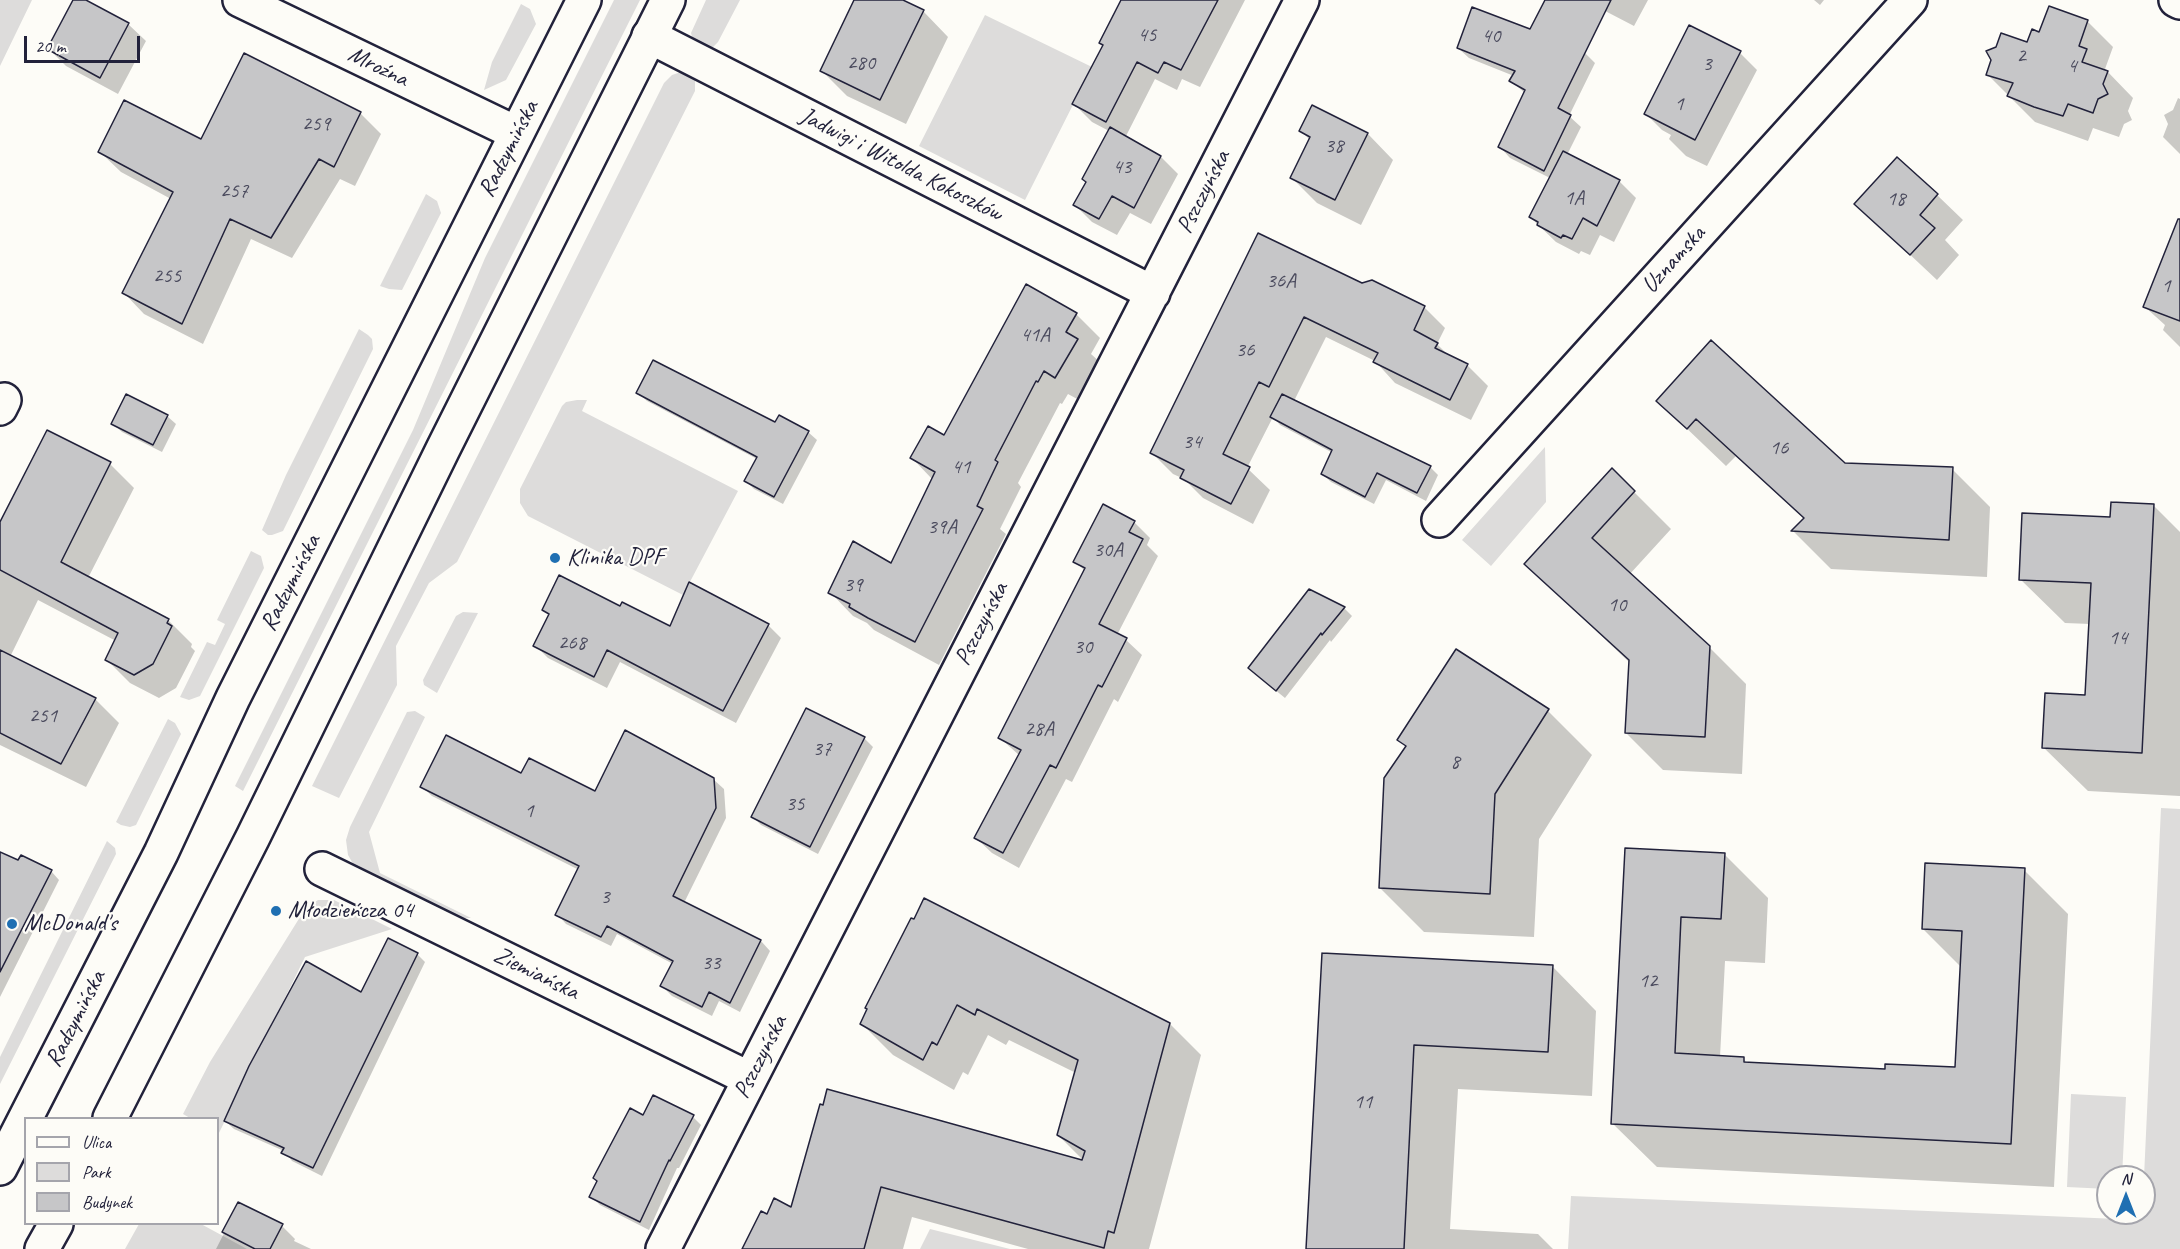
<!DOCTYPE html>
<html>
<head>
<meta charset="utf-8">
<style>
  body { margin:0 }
  #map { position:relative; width:2180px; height:1249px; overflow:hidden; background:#fdfcf7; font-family:Caveat,sans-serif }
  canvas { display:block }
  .legend { position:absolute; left:24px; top:1117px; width:195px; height:108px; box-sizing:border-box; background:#fdfcf7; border:2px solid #a5a5ac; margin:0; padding:8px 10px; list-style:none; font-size:18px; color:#22223b }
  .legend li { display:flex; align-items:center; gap:12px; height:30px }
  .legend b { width:30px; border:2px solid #a5a5ac }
  .north { position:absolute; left:2096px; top:1165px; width:60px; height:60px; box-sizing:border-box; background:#fdfcf7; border:2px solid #a5a5ac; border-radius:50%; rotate:0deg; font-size:16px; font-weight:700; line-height:24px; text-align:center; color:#22223b }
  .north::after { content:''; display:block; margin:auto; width:21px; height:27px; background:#1f6fb2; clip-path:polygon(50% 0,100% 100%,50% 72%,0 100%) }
  .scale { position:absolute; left:24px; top:36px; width:116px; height:27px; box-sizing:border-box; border:3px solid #22223b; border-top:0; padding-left:8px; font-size:18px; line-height:21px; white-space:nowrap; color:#22223b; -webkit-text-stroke:4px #fdfcf7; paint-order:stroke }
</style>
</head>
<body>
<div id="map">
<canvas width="2180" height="1249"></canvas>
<ul class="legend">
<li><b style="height:8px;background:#fdfcf7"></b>Ulica</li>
<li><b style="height:16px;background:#dddcdb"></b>Park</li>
<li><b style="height:16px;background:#c6c6c8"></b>Budynek</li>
</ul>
<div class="north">N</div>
<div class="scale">20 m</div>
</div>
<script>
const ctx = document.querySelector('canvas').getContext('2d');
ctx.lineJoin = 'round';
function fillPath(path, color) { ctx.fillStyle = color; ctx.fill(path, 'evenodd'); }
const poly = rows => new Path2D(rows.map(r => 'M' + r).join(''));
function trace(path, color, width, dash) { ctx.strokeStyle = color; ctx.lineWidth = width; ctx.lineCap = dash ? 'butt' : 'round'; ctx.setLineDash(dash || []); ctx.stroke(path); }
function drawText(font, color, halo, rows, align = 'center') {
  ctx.font = font + ' Caveat,sans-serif'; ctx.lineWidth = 4.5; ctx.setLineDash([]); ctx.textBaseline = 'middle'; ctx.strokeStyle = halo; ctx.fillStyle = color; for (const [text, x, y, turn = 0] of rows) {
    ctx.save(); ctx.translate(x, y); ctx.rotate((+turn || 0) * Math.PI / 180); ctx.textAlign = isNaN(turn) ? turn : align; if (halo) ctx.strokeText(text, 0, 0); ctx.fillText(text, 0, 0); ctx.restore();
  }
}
const green = poly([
  [0,0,32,0,0,66],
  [614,0,640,0,243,791,235,786,413,430,485,258],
  [706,0,740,0,718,42,713,47,702,49,694,44,691,33],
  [521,4,530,9,536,24,506,80,484,90,492,62],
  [985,15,1092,67,1025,200,919,146],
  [681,72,693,75,695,80,695,91,457,562,429,583,396,646,397,685,339,798,312,786,664,83,672,75],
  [426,194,437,201,441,213,402,290,389,289,380,286],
  [359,329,368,335,372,339,373,349,283,531,272,535,268,535,262,530,286,475],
  [577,400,587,400,582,411,738,491,683,595,528,516,520,503,520,489,562,406,566,402],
  [1545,447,1546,502,1491,566,1462,540],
  [251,551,261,556,264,568,200,696,189,700,180,697,207,642,215,645,225,624,217,620],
  [463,612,478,613,437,693,424,685,423,680,456,616],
  [415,711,425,717,369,832,380,873,471,918,464,918,419,897,417,901,356,869,348,855,346,840,350,827,407,712],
  [168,719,175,723,181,734,136,825,130,827,121,825,116,822],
  [2161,808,2180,809,2180,1249,1568,1249,1571,1196,2142,1220,2142,1213,2144,1213,2144,1177],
  [107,841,115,848,116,854,0,1084,0,1057],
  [318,900,334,900,392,929,305,957,218,1135,218,1118,190,1118,183,1114,210,1062,305,909],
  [2071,1094,2126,1097,2122,1177,2108,1177,2108,1189,2067,1187],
  [139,1224,201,1224,247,1249,125,1249],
  [930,1229,1010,1249,920,1249]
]);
const shadow = poly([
  [74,0,83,0,128,24,146,41,118,94,66,66,49,49],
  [855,0,900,0,923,11,948,37,906,124,847,96,821,70],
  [1122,0,1245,0,1200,87,1182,79,1177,90,1155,79,1125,138,1161,157,1178,174,1151,224,1130,213,1117,235,1092,222,1075,205,1087,183,1109,131,1092,122,1074,104,1104,46,1100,43],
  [1584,0,1648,0,1634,26],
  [1814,0,1824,0,1820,5],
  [2087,21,2113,47,2105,69,2133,98,2128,111,2132,120,2124,124,2119,137,2093,128,2088,141,2035,122,1987,74,2040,34],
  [1458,48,1585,53,1595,63,1569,116,1581,127,1567,155,1619,181,1636,198,1614,242,1600,235,1590,255,1581,251,1579,254,1556,242,1530,217,1550,178,1510,158,1500,147,1526,94,1511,81,1514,76,1469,58],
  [1740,53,1757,70,1707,166,1686,156,1669,139,1671,135,1662,130,1645,113],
  [2178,98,2180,99,2180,154,2163,137,2168,124,2164,115,2173,110],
  [1313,107,1368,134,1393,160,1361,225,1317,203,1291,177,1310,140,1301,131],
  [360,113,381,134,355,186,340,179,292,258,251,239,203,344,144,314,124,293,171,199,121,172,100,152,202,141],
  [1937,195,1963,220,1945,240,1959,255,1937,280,1856,204],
  [1259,235,1362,285,1424,307,1445,328,1437,344,1450,357,1467,365,1488,386,1471,420,1395,383,1375,361,1326,337,1294,401,1430,467,1438,475,1426,501,1386,480,1374,504,1331,482,1322,474,1333,453,1280,425,1273,417,1247,468,1270,490,1253,524,1203,498,1184,479,1173,474,1152,453],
  [2180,251,2180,347,2163,330,2165,325,2145,307],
  [1027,286,1076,314,1100,338,1091,354,1101,363,1079,400,1068,394,1062,404,1060,403,1018,483,1021,487,1000,529,1006,534,939,665,874,630,867,623,853,616,830,592,891,565,933,480,912,458,945,437],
  [638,393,808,432,817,440,783,504,754,489,746,481,757,459,647,401],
  [1658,401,1845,464,1952,469,1990,507,1987,577,1831,569,1793,531,1804,519,1736,456,1726,466],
  [167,416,176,424,162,452,122,432,113,424],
  [110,464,134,488,88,578,168,620,192,644,191,647,195,651,176,688,159,698,130,683,106,659,116,641,38,600,10,657,95,699,119,723,86,787,0,745,0,525],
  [1612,470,1671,529,1629,575,1709,647,1746,684,1742,774,1663,770,1626,733,1630,663,1526,564],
  [1104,506,1134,522,1150,538,1147,545,1158,556,1117,635,1126,640,1142,655,1118,702,1114,699,1072,782,1066,779,1019,868,992,853,976,838,1020,756,1000,738,1085,571,1075,561],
  [2154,506,2180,532,2180,796,2088,791,2043,747,2086,697,2090,624,2065,623,2020,579,2112,519],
  [690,584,768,625,781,638,736,723,620,662,607,688,548,658,535,645,550,616,544,610,621,608,671,628],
  [1309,591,1344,608,1352,616,1331,642,1330,640,1285,698,1258,676],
  [1456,651,1548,711,1592,755,1539,839,1534,937,1424,932,1380,888,1407,747,1399,740],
  [864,738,873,747,818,854,761,825,753,817],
  [522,775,596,793,713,779,724,789,726,818,684,903,761,941,770,951,740,1012,719,1001,712,1016,672,996,662,986,673,964,617,934,611,946,566,924,557,914,579,870,432,796,422,787],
  [1627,849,1724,854,1768,898,1765,963,1725,961,1720,1057,1743,1059,1748,1063,1886,1070,1956,1068,1961,967,1923,929,2024,870,2068,914,2054,1187,1657,1167,1612,1123],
  [0,853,19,862,51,871,59,880,0,997],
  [912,920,1170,1024,1201,1055,1149,1249,1028,1249,912,1217,903,1249,744,1249,767,1216,792,1209,821,1106,1086,1163,1058,1135,1076,1073,1009,1040,1006,1045,988,1035,968,1075,963,1072,954,1090,893,1055,862,1024],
  [417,954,425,962,322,1176,292,1161,284,1151,234,1129,225,1121,361,995],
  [1323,955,1552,966,1596,1011,1592,1096,1458,1089,1450,1229,1538,1234,1553,1249,1308,1249],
  [644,1117,693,1117,701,1125,679,1168,677,1168,649,1230,600,1205,591,1196],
  [239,1204,282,1226,295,1239,294,1241,311,1249,216,1249]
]);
const building = poly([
  [73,0,86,0,129,23,100,78,47,49,73,0],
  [854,0,903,0,924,10,880,100,820,71,854,0],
  [1121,0,1218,0,1181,70,1164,62,1158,73,1137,62,1106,122,1072,104,1103,45,1099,43,1121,0],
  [1545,0,1611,0,1558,108,1571,115,1544,171,1498,147,1525,90,1509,81,1515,71,1457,48,1472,7,1530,29,1545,0],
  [2049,6,2088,20,2079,46,2087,49,2082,62,2108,71,2103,84,2108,94,2098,99,2093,113,2068,104,2063,116,2034,107,2007,96,2013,83,1986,75,1991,60,1986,51,1996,47,2001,33,2027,42,2032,29,2039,32,2049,6],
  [1689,25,1741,51,1695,140,1644,114,1689,25],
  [244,53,361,112,334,167,319,159,271,238,230,219,182,324,122,293,173,192,98,152,124,100,201,139,244,53],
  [1312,105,1368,133,1335,200,1290,178,1310,137,1299,131,1312,105],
  [1110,127,1161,156,1134,208,1112,196,1099,219,1073,205,1086,182,1082,179,1110,127],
  [1563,151,1620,180,1597,226,1583,218,1572,239,1563,235,1561,238,1537,225,1538,222,1529,217,1563,151],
  [1897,157,1938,194,1920,215,1935,228,1910,255,1854,204,1897,157],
  [2178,219,2180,219,2180,321,2143,307,2178,219],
  [1258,233,1362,283,1372,280,1425,306,1414,330,1438,343,1435,348,1468,364,1450,400,1373,362,1378,353,1304,317,1269,387,1259,382,1223,454,1250,467,1231,504,1180,478,1184,470,1150,453,1258,233],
  [1026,284,1077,313,1066,332,1078,339,1055,378,1044,371,1038,382,1036,381,995,460,998,462,977,506,983,509,915,642,868,618,849,607,850,604,828,593,853,541,891,563,935,472,910,458,928,426,944,435,1026,284],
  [1711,340,1845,463,1953,467,1949,540,1791,531,1804,518,1696,419,1687,429,1656,401,1711,340],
  [653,360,775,422,779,415,809,431,774,497,744,481,757,457,636,393,653,360],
  [126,394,168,415,153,445,111,424,126,394],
  [1282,394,1431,466,1417,493,1377,473,1365,497,1321,474,1332,450,1270,417,1282,394],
  [47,430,111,462,61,562,169,619,167,623,172,626,153,664,134,675,105,660,118,633,0,570,0,522,47,430],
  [1612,468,1635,491,1592,538,1710,646,1705,737,1625,733,1629,660,1524,564,1612,468],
  [2111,502,2154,504,2142,753,2042,748,2045,693,2085,695,2091,583,2019,580,2022,513,2110,517,2111,502],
  [1103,504,1135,521,1129,532,1143,539,1099,624,1127,638,1102,687,1098,685,1056,768,1050,765,1003,853,974,838,1021,750,998,738,1085,568,1073,562,1103,504],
  [559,575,620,606,622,602,670,626,689,582,769,624,723,711,607,650,594,677,533,646,549,614,542,610,559,575],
  [1309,589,1345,607,1322,635,1321,633,1276,691,1248,668,1309,589],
  [1456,649,1549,709,1495,794,1490,894,1379,888,1384,778,1406,746,1397,740,1456,649],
  [0,650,96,698,61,764,0,733,0,650],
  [806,708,865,737,810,847,751,817,806,708],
  [625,730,714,778,716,808,673,896,761,940,730,1003,709,992,702,1007,660,986,673,961,607,926,601,937,555,915,579,866,420,787,446,735,521,773,529,758,595,791,625,730],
  [1625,848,1725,853,1721,919,1681,917,1675,1053,1744,1057,1744,1062,1885,1069,1885,1064,1955,1067,1962,931,1922,929,1925,863,2025,868,2011,1144,1611,1124,1625,848],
  [0,852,18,860,21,855,52,870,0,972,0,852],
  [924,898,1170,1023,1114,1233,1108,1231,1104,1248,881,1187,864,1249,742,1249,761,1211,767,1214,774,1198,791,1207,820,1104,823,1105,827,1089,1082,1160,1085,1151,1057,1135,1078,1060,977,1009,975,1015,957,1005,937,1045,932,1042,923,1060,860,1024,867,1009,865,1008,911,918,914,919,924,898],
  [388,938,418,953,313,1168,281,1153,284,1148,224,1121,249,1066,306,961,361,992,388,938],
  [1322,953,1553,965,1548,1052,1414,1045,1404,1249,1306,1249,1322,953],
  [653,1095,694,1115,670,1161,669,1160,640,1222,589,1197,597,1181,593,1178,630,1108,643,1115,653,1095],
  [238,1202,283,1224,270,1249,255,1249,222,1232,238,1202]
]);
const minor = poly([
  [240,0,516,133],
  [2176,0,2180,2],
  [649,36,1153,293],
  [0,408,4,400],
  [1439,520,1910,0],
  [322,869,750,1079],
  [663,1249,1302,0]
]);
const secondary = poly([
  [110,1118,253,837,443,449,668,0],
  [0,1168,161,853,233,698,584,0],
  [42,1249,56,1224]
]);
const markers = [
  [555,558,6,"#1f6fb2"],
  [276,911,6,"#1f6fb2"],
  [12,924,6,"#1f6fb2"]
];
const numberNames = [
  ["45",1147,35],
  ["40",1491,36],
  ["2",2021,56],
  ["280",861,63],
  ["3",1707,64],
  ["4",2072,66],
  ["1",1679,104],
  ["259",316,124],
  ["38",1334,146],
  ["43",1122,167],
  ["257",234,191],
  ["1A",1574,198],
  ["18",1896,199],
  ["255",167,276],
  ["36A",1281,281],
  ["1",2166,286],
  ["41A",1035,335],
  ["36",1245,350],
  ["34",1192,442],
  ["16",1779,448],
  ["41",961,467],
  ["39A",942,527],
  ["30A",1108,550],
  ["39",853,585],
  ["10",1617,605],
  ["14",2118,638],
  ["268",572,643],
  ["30",1083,647],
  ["251",43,716],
  ["28A",1039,729],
  ["37",822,749],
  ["8",1455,762],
  ["35",795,804],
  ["1",529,811],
  ["3",605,897],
  ["33",711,963],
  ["12",1648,981],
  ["11",1363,1102]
];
const streetNames = [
  ["Mroźna",378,67,26],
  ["Radzymińska",509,149,-63],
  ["Jadwigi i Witolda Kokoszków",901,165,27],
  ["Pszczyńska",1204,192,-63],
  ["Uznamska",1674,260,-48],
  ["Radzymińska",291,583,-63],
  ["Pszczyńska",982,624,-63],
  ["Ziemiańska",536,974,26],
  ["Radzymińska",76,1019,-63],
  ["Pszczyńska",761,1057,-63]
];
const poiNames = [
  ["Klinika DPF",567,558],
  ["Młodzieńcza 04",288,911],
  ["McDonald's",24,924]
];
fillPath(green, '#dddcdb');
fillPath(shadow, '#0003');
fillPath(building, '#c6c6c8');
trace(building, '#22223b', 1.5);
trace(minor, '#22223b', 38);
trace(secondary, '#22223b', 38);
trace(minor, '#fdfcf7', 33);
trace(secondary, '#fdfcf7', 33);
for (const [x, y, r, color] of markers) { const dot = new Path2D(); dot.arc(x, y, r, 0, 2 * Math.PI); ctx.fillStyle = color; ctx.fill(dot); trace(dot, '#fdfcf7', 2); }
drawText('21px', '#4b4b5e', null, numberNames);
drawText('24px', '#22223b', '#fdfcf7', streetNames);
drawText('24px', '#22223b', '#fdfcf7', poiNames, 'left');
</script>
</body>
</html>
